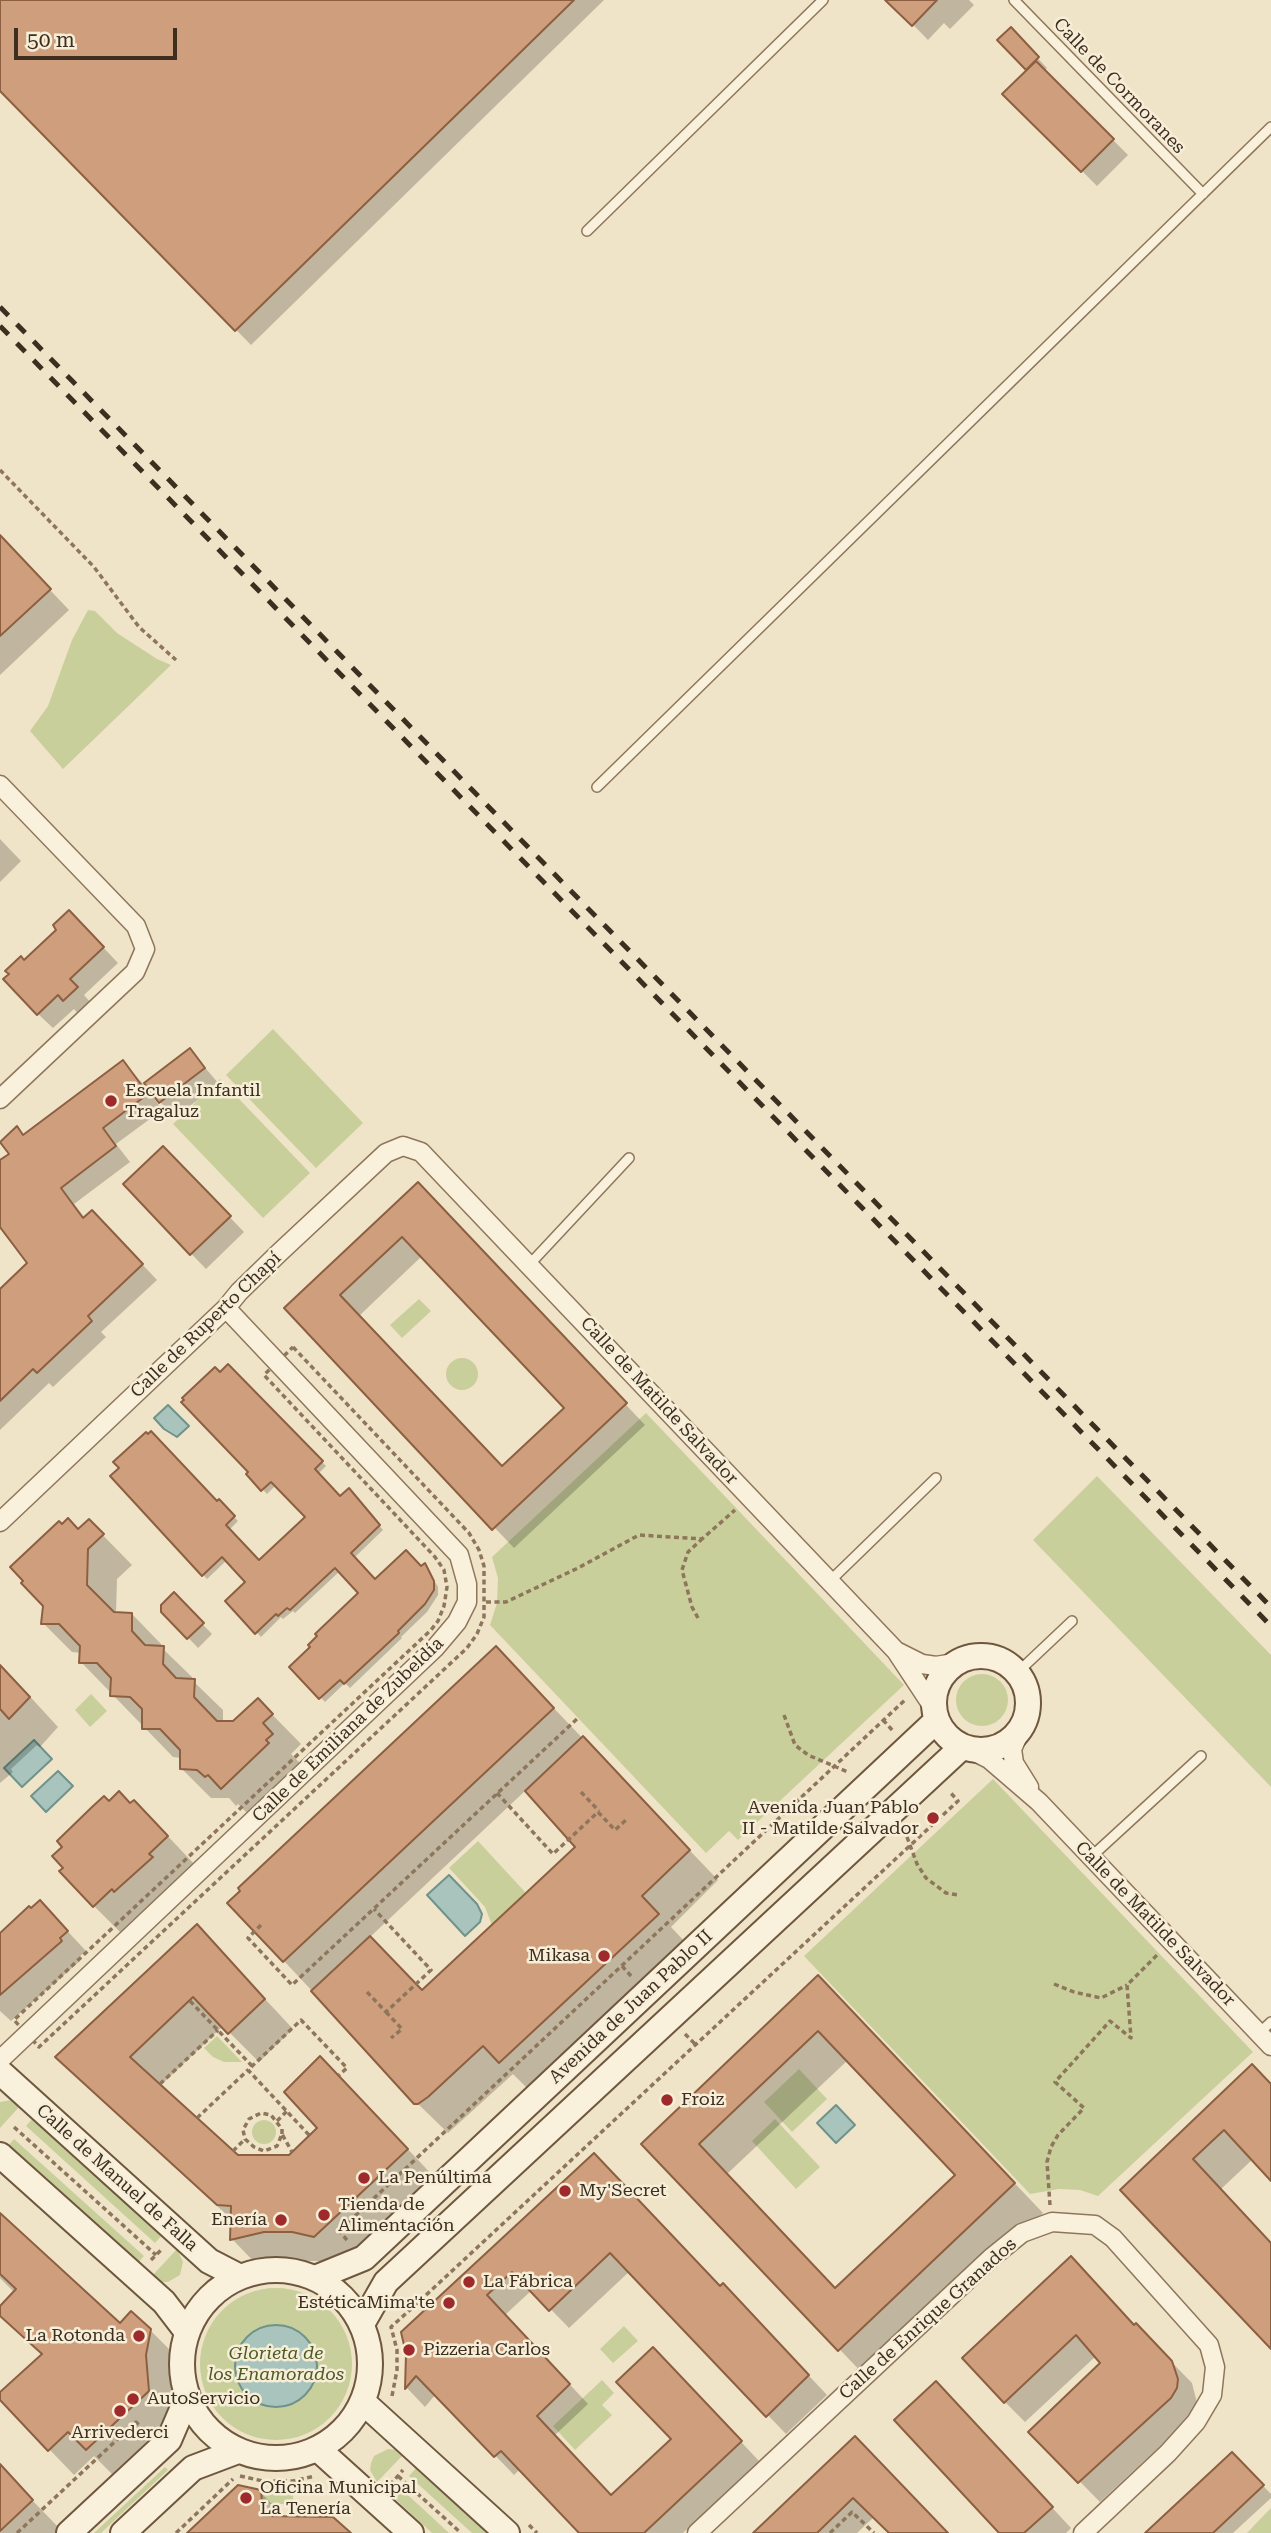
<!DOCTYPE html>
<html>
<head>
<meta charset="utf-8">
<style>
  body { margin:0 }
  #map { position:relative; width:1271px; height:2533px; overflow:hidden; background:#f0e4c8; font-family:"Roboto Serif",serif }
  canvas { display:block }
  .scale { position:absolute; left:14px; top:28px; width:163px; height:32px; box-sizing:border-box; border:4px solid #3d2e20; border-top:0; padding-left:9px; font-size:21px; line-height:24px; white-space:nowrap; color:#3d2e20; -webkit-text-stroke:5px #f7eed8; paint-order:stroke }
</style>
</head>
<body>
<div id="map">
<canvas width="1271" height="2533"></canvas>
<div class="scale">50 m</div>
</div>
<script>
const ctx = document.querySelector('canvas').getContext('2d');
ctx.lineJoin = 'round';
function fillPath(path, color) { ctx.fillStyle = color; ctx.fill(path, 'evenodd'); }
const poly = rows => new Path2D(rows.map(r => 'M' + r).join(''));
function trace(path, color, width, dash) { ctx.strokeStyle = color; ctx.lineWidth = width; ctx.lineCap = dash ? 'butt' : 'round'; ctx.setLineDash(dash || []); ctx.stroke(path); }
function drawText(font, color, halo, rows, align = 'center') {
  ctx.font = font + ' "Roboto Serif",serif'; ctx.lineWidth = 5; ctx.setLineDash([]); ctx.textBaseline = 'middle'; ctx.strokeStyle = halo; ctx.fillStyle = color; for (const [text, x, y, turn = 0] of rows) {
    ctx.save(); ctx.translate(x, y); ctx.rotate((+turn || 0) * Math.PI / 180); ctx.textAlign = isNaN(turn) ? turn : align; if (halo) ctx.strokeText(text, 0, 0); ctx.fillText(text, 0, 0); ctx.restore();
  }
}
const green = poly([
  [88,610,95,611,117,633,157,659,171,665,63,769,30,731,48,706,72,640],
  [273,1029,363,1123,316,1168,226,1075],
  [220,1079,310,1173,263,1218,173,1124],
  [419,1299,431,1311,402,1338,390,1325],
  '446 1374a16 16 0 1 1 32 0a16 16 0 1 1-32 0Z',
  [646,1413,904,1685,738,1840,729,1831,706,1853,490,1625,497,1603,498,1578,492,1557],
  [1097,1476,1271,1655,1271,1787,1033,1540],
  '956 1700a26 26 0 1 1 52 0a26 26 0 1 1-52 0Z',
  [91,1694,107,1711,90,1727,75,1710],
  [993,1779,1253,2052,1098,2196,1080,2190,1059,2189,1030,2194,804,1956],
  [478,1841,526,1893,492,1925,485,1907,449,1868],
  [217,2036,242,2062,224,2062,213,2057,204,2048],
  [799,2069,827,2099,792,2132,764,2102],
  [12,2100,20,2106,0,2128,0,2102],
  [33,2118,162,2235,155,2243,26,2126],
  [775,2119,820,2167,796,2189,752,2141],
  '252 2132a12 12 0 1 1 24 0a12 12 0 1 1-24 0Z',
  [14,2139,144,2256,137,2264,7,2147],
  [177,2249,183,2262,180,2275,168,2282,159,2282,151,2277],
  '200 2364a76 76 0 1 1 152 0a76 76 0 1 1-152 0Z',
  [624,2326,638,2341,613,2363,600,2349],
  [602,2380,614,2393,602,2405,612,2415,575,2450,553,2426],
  [388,2449,398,2450,404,2454,377,2482,370,2470,371,2463,374,2456],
  [165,2467,168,2470,101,2533,94,2533],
  [417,2467,489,2533,472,2533,409,2476],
  [399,2487,421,2507,449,2533,432,2533,391,2495],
  [261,2490,293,2490,293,2504,261,2504],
  [1271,2508,1271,2533,1247,2533,1264,2515]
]);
const water = poly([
  [168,1405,189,1426,177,1437,164,1429,154,1418,168,1405],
  [34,1740,52,1759,22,1787,4,1768,34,1740],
  [58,1771,73,1786,46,1812,31,1796,58,1771],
  [449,1875,477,1904,482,1914,480,1922,465,1936,427,1895,449,1875],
  [836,2105,855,2125,836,2143,817,2123,836,2105],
  '235 2366a41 41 0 1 1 82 0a41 41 0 1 1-82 0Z'
]);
const shadow = poly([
  [0,0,604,0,251,345,0,89],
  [889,0,969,0,974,5,950,29,944,23,928,40],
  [1011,30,1047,68,1044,71,1128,155,1097,186,1005,94,1029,70,1000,40],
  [0,537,69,610,0,675],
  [0,839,21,861,0,882],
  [84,927,118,963,84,995,91,1003,79,1015,74,1009,53,1028,38,1014],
  [190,1050,219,1084,175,1117,155,1097,154,1098,162,1110,116,1144,130,1162,74,1204,86,1219,107,1227,157,1280,101,1332,106,1337,53,1387,49,1383,0,1430,0,1291,29,1263,0,1224,0,1163,11,1155,24,1136,123,1062,144,1085],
  [178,1163,244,1232,206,1269,125,1185],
  [438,1205,645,1425,514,1548,287,1309],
  [422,1256,567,1408,503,1468,359,1316],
  [228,1366,326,1466,318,1474,340,1498,353,1494,383,1530,354,1558,375,1581,422,1568,425,1565,438,1587,438,1595,427,1612,401,1637,402,1638,350,1688,345,1683,325,1702,292,1667,361,1593,340,1571,295,1613,293,1611,283,1619,281,1617,261,1637,227,1601,248,1582,227,1560,207,1579,112,1476,218,1503,219,1502,238,1521,229,1530,259,1562,307,1517,276,1485,267,1494,248,1474,250,1472,220,1374],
  [89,1521,132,1565,117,1579,116,1614,132,1614,161,1644,161,1647,192,1677,192,1680,223,1710,223,1723,234,1723,258,1700,301,1744,291,1754,301,1764,251,1817,238,1804,236,1806,229,1798,211,1798,181,1768,182,1758,173,1757,81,1662,82,1653,72,1652,43,1623,79,1531],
  [174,1595,212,1634,198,1648,160,1608],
  [0,1664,58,1727,40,1747,37,1745,11,1769,13,1772,0,1783],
  [525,1678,718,1880,671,1927,687,1944,530,2091,513,2074,448,2133,416,2102,284,1961],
  [526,1790,578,1847,423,1992,369,1938],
  [109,1803,163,1831,196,1866,123,1935,94,1906],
  [58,1921,86,1951,78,1958,80,1961,11,2021,0,2011,0,1935],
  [197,1926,293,2029,259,2062,223,2026,160,2086,237,2157,290,2157,319,2128,350,2088,436,2179,344,2266,323,2261,295,2261,261,2269,232,2239,232,2220,58,2057],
  [847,2007,1043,2213,868,2379,643,2144],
  [848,2060,957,2175,836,2290,727,2174],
  [1271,2085,1271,2178,1253,2159,1221,2189,1271,2243,1271,2346,1123,2190],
  [594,2155,720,2288,742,2304,827,2395,786,2434,630,2271,569,2328,532,2290,505,2315,588,2404,554,2436,612,2497,673,2439,672,2368,759,2461,683,2533,581,2533,520,2469,514,2475,436,2394,425,2407,407,2388,408,2354],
  [0,2215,120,2326,150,2330,175,2355,171,2381,173,2417,112,2474,94,2456,74,2475,0,2398,0,2394,43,2355,0,2314,0,2309,15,2293,0,2278],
  [1071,2259,1192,2383,1197,2403,1190,2418,1100,2502,1031,2432,1103,2364,1096,2356,1025,2422,1005,2402],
  [956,2404,1071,2528,1066,2533,1001,2533],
  [855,2438,946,2533,891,2533,874,2517,857,2533,754,2533],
  [1232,2454,1271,2494,1271,2498,1233,2533,1148,2533],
  [0,2467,61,2530,58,2533,0,2533],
  [260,2492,280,2512,281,2518,349,2533,189,2533]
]);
const building = poly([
  [0,0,574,0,235,331,0,91,0,0],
  [885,0,937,0,912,26,885,0],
  [1011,27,1039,57,1026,70,997,40,1011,27],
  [1036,61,1114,139,1081,172,1002,94,1036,61],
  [0,535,51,589,0,636,0,535],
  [69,910,104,947,70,979,78,987,63,1001,58,995,37,1015,3,979,9,974,5,971,21,956,24,960,56,930,53,925,69,910],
  [190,1048,205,1068,159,1103,144,1083,190,1048],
  [123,1060,148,1094,103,1128,116,1146,61,1188,83,1218,92,1210,143,1264,88,1316,92,1321,37,1373,33,1369,0,1401,0,1289,27,1263,0,1227,0,1160,9,1154,0,1142,17,1126,23,1135,123,1060],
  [163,1146,231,1216,190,1255,123,1184,163,1146],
  [418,1182,627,1403,492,1530,284,1308,418,1182],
  [402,1237,564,1408,502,1466,340,1295,402,1237],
  [228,1364,323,1461,315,1469,340,1496,349,1488,380,1525,351,1553,375,1579,406,1550,421,1566,425,1563,434,1581,434,1590,425,1604,398,1631,399,1633,344,1684,340,1680,319,1699,289,1667,310,1647,308,1645,317,1636,315,1634,358,1593,335,1568,290,1610,287,1608,278,1616,276,1614,255,1634,225,1601,245,1582,222,1557,202,1576,110,1476,119,1468,113,1462,146,1432,148,1434,151,1431,217,1501,219,1499,235,1516,226,1525,259,1560,305,1517,271,1482,261,1491,246,1474,248,1472,181,1402,184,1400,182,1398,215,1367,220,1372,228,1364],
  [68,1518,78,1529,89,1519,104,1534,88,1549,87,1585,114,1612,132,1613,132,1631,145,1645,164,1646,163,1664,176,1678,195,1679,194,1697,217,1721,233,1721,258,1698,273,1714,263,1723,273,1734,266,1740,269,1743,221,1789,208,1775,205,1777,197,1770,180,1769,180,1750,160,1729,142,1729,142,1709,130,1697,110,1696,111,1678,97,1663,79,1663,80,1646,59,1624,41,1624,43,1606,21,1583,23,1581,10,1567,59,1521,62,1524,68,1518],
  [174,1592,204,1623,187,1639,161,1612,161,1605,174,1592],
  [496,1646,554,1708,283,1962,227,1903,240,1891,238,1888,496,1646],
  [0,1665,30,1697,9,1719,0,1709,0,1665],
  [583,1736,690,1850,642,1896,659,1914,499,2063,483,2046,428,2097,418,2104,414,2104,311,1991,370,1936,422,1990,526,1893,575,1847,525,1791,583,1736],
  [119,1791,130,1803,134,1800,168,1836,149,1854,153,1857,114,1892,112,1889,93,1907,59,1871,63,1868,52,1856,62,1847,57,1841,92,1807,104,1796,109,1801,119,1791],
  [40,1900,68,1931,60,1938,62,1941,0,1995,0,1933,29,1906,31,1908,40,1900],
  [197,1924,265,1999,228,2034,193,1997,130,2057,238,2155,289,2155,317,2128,284,2092,320,2056,408,2149,314,2237,292,2232,264,2232,230,2240,231,2206,217,2205,55,2057,197,1924],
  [818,1975,1015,2183,838,2351,641,2144,818,1975],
  [818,2031,955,2175,835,2288,699,2144,818,2031],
  [1252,2064,1271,2084,1271,2181,1224,2130,1193,2159,1271,2243,1271,2349,1120,2190,1252,2064],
  [594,2153,720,2286,723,2283,809,2375,766,2417,610,2253,549,2311,512,2272,487,2295,570,2384,537,2416,611,2495,671,2439,616,2382,653,2347,742,2441,644,2533,579,2533,501,2451,494,2457,416,2376,405,2389,406,2354,401,2332,594,2153],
  [0,2213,120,2323,131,2311,151,2329,146,2355,149,2391,86,2450,68,2432,48,2451,0,2400,0,2392,42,2354,0,2316,0,2306,16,2289,0,2274,0,2213],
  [1071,2256,1134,2325,1136,2323,1172,2361,1178,2379,1177,2388,1171,2398,1078,2483,1028,2432,1100,2363,1076,2335,1004,2403,962,2358,1071,2256],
  [936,2381,1053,2507,1024,2533,999,2533,894,2420,936,2381],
  [855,2436,948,2533,889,2533,853,2498,817,2533,753,2533,855,2436],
  [1232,2452,1264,2485,1213,2533,1145,2533,1232,2452],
  [0,2464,33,2500,0,2531,0,2464],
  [238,2485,261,2490,263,2516,333,2517,351,2533,187,2533,238,2485]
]);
const path = poly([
  [0,470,94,567,139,627,176,660],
  [293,1347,469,1533,479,1550,484,1566,484,1617,477,1634,467,1648,39,2047,14,2020,431,1630,438,1621,444,1606,447,1587,444,1570,435,1557,264,1375,293,1347],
  [486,1602,506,1602,578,1568,639,1535,702,1539,735,1510],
  [698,1618,692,1607,682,1570,688,1552,702,1539],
  [784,1715,795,1745,808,1755,848,1772],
  [883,1720,894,1732],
  [581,1792,599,1811],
  [497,1793,553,1854,598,1812,615,1830,626,1820],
  [904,1829,917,1864,926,1878,946,1893,959,1895],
  [261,1925,248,1938,292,1985,578,1718],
  [622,1966,632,1977],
  [1054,1984,1074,1992,1101,1998,1127,1985],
  [367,1992,386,2012,431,1970,374,1909],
  [190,2001,252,2066],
  [386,2012,402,2029,391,2038],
  [685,2034,695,2044],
  [160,2084,218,2030],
  [197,2118,248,2070],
  [277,2121,287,2111],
  [14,2127,156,2255],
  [282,2134,282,2129,271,2115,261,2113,249,2119,243,2130,245,2139,254,2147,264,2151,277,2146,282,2134,292,2152],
  [309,2135,248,2070,301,2020,347,2068,339,2075],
  [233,2151,245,2139],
  [1050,2205,1047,2162,1051,2147,1058,2135,1084,2108,1055,2082,1110,2021,1131,2038,1127,1985,1157,1955],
  [347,2240,339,2231,906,1699],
  [151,2260,163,2248],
  [402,2299,411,2309,958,1801,949,1791],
  [392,2396,397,2370,397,2350,391,2327,411,2309],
  [240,2476,263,2481,293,2481,315,2476],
  [398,2476,461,2533],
  [390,2485,403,2470],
  [529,2525,537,2533],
  [17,2533,136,2422,146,2433],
  [176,2533,233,2479],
  [830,2533,852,2512,874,2533]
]);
const lane = poly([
  [1014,0,1203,194],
  [587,231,823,0],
  [597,787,1271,127],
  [529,1265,629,1158],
  [830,1581,936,1478],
  [1018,1672,1072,1621],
  [1091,1857,1201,1756],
  [1259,2033,1271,2022]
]);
const street = poly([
  [0,785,136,926,145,949,135,972,0,1099],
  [0,1522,226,1308,239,1292,279,1253,386,1153,403,1146,421,1152,896,1651,933,1707],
  [896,1651,922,1664,936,1666,954,1663],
  [1021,1729,1012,1749,1014,1763,1029,1787],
  [971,1750,989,1759,1039,1802,1271,2046],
  [0,2060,435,1648,457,1622,467,1602,467,1584,459,1555,226,1308],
  [697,2533,991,2258,1022,2233,1052,2222,1095,2225,1113,2238,1209,2345,1215,2367,1212,2395,1196,2422,1168,2453,1083,2533]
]);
const secondary = poly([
  '934 1703a47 47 0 1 1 94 0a47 47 0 1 1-94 0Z',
  [0,2072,209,2261,240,2277],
  [0,2155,164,2302,187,2332],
  '182 2364a94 94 0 1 1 188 0a94 94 0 1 1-188 0Z',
  [315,2278,364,2258,936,1721],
  [362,2324,386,2282,962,1747],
  [363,2402,507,2533],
  [318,2449,411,2533],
  [69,2533,169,2440,187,2398],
  [123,2533,193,2468,238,2451]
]);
const rail = poly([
  [0,307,1271,1607],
  [0,326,1271,1626]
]);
const markers = [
  [111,1101,7,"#9e2a2b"],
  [933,1818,7,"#9e2a2b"],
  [604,1956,7,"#9e2a2b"],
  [667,2100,7,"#9e2a2b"],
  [364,2178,7,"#9e2a2b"],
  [565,2191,7,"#9e2a2b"],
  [324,2215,7,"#9e2a2b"],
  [281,2220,7,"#9e2a2b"],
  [469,2282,7,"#9e2a2b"],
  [449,2303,7,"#9e2a2b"],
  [139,2336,7,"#9e2a2b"],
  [409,2350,7,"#9e2a2b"],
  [133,2399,7,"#9e2a2b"],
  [120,2411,7,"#9e2a2b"],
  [246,2498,7,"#9e2a2b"]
];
const streetNames = [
  ["Calle de Cormoranes",1119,86,46],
  ["Calle de Ruperto Chapí",206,1325,-44],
  ["Calle de Matilde Salvador",659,1401,47],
  ["Calle de Emiliana de Zubeldía",348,1730,-44],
  ["Calle de Matilde Salvador",1155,1924,46],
  ["Avenida de Juan Pablo II",631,2007,-43],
  ["Calle de Manuel de Falla",117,2178,42],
  ["Calle de Enrique Granados",928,2319,-42]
];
const poiNames = [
  ["Escuela Infantil",125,1091],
  ["Tragaluz",125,1112],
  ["Avenida Juan Pablo",919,1808,"right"],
  ["II - Matilde Salvador",919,1829,"right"],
  ["Mikasa",590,1956,"right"],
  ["Froiz",681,2100],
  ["La Penúltima",378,2178],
  ["My'Secret",579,2191],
  ["Tienda de",338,2205],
  ["Alimentación",338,2226],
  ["Enería",267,2220,"right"],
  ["La Fábrica",483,2282],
  ["EstéticaMima'te",435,2303,"right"],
  ["La Rotonda",125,2336,"right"],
  ["Pizzeria Carlos",423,2350],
  ["AutoServicio",147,2399],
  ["Arrivederci",120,2433,"center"],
  ["Oficina Municipal",260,2488],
  ["La Tenería",260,2509]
];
const parkNames = [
  ["Glorieta de",276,2354],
  ["los Enamorados",276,2375]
];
fillPath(green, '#c9cf9b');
fillPath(water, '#a9c4bc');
trace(water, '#6f938a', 2);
fillPath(shadow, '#0003');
fillPath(building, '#cf9f7d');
trace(building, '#8d5f41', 2);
trace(lane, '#8d765c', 12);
trace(street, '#8d765c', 21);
trace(secondary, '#6f573f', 28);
trace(path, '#8d765c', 3.5, [5, 3.5]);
trace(lane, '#faf1dc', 9);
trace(street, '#faf1dc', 18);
trace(secondary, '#faf1dc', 24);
trace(rail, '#3d2e20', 5, [12, 12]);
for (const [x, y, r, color] of markers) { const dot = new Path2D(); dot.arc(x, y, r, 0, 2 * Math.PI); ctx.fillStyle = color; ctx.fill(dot); trace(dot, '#f7eed8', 2.5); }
drawText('18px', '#3d2e20', '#f7eed8', streetNames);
drawText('18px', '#3d2e20', '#f7eed8', poiNames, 'left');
drawText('italic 18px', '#4d5a26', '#f7eed8', parkNames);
</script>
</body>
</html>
